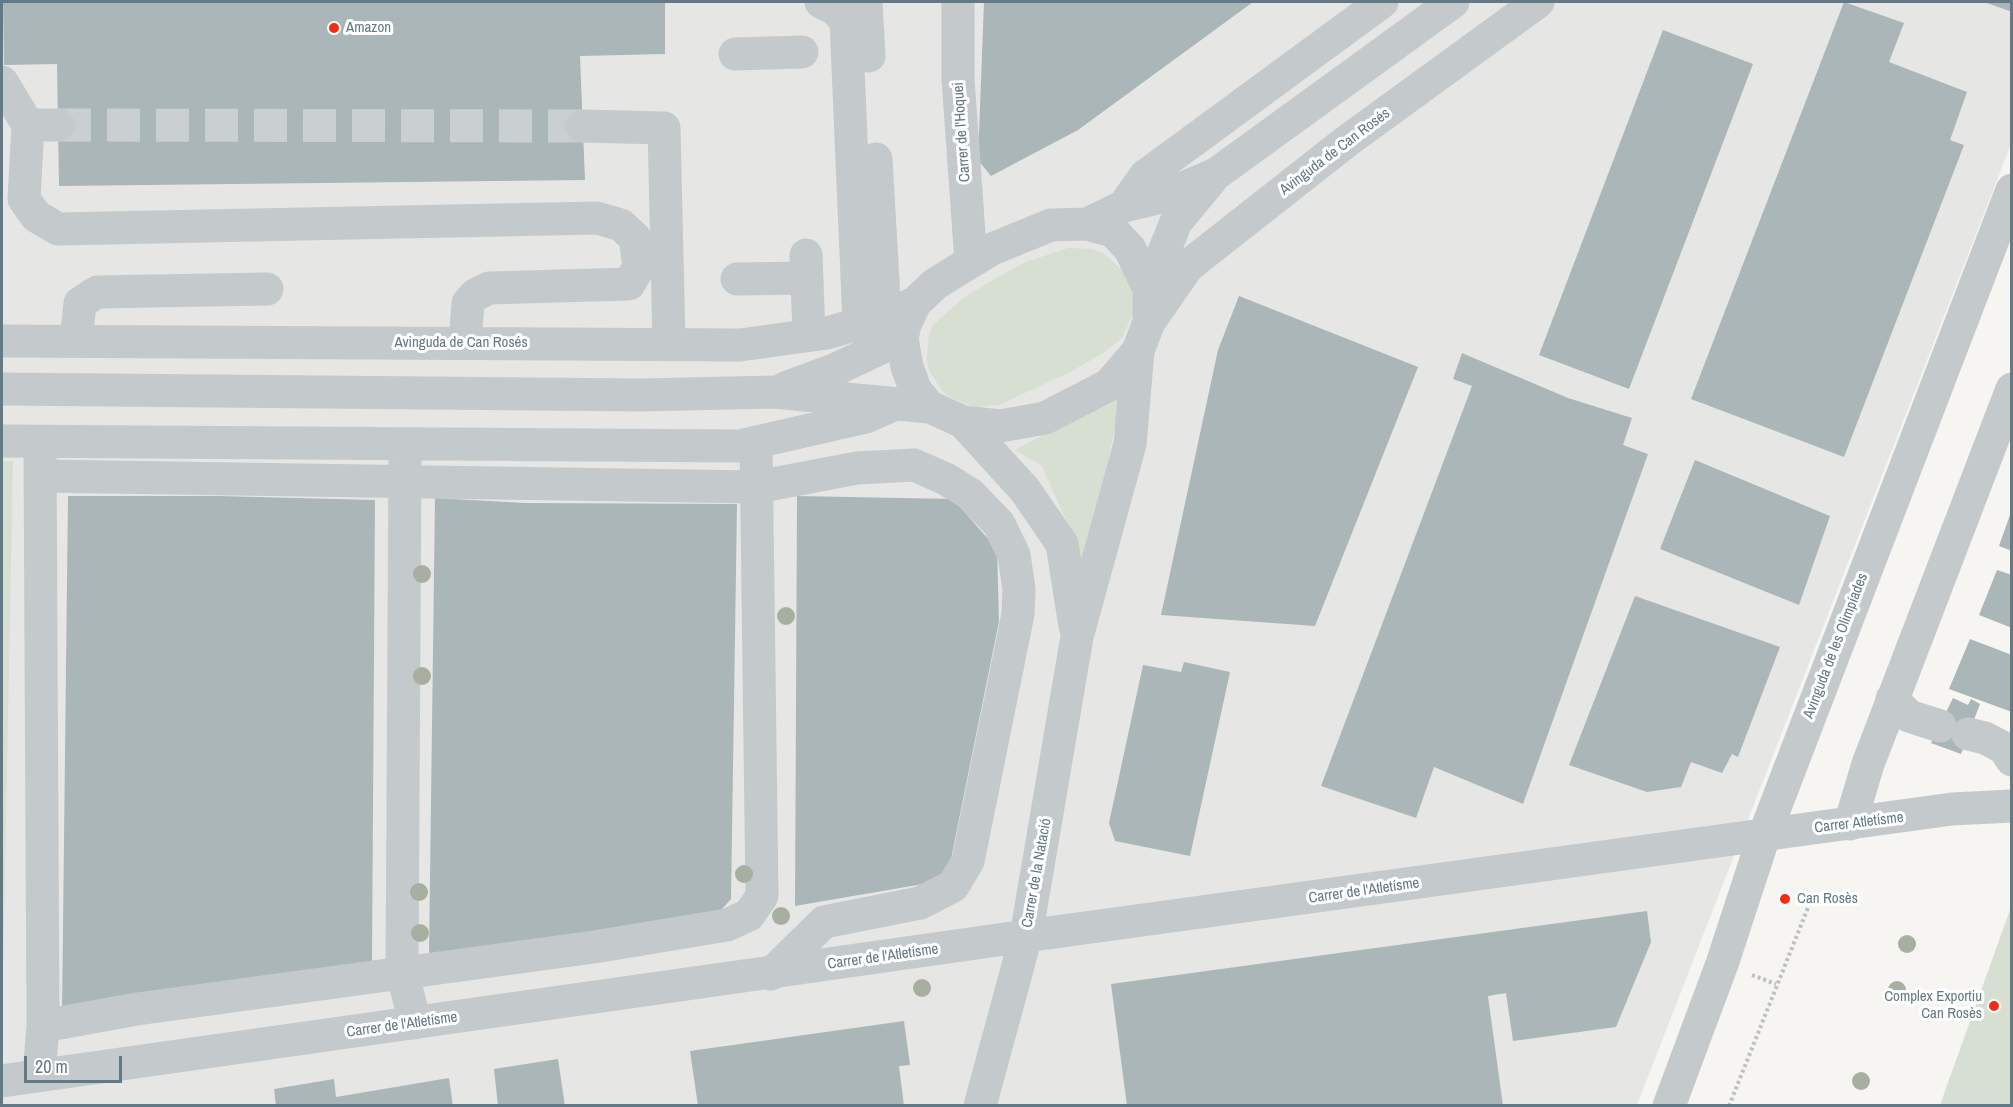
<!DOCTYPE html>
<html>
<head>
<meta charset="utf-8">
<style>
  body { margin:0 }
  #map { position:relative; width:2013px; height:1107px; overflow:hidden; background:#f6f5f1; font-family:"Archivo Narrow",sans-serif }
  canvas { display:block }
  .frame { position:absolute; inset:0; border:3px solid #627a85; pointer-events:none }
  .scale { position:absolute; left:24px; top:1056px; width:98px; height:27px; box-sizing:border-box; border:3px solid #627a85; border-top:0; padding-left:8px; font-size:18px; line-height:21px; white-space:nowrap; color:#627a85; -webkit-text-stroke:4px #fff; paint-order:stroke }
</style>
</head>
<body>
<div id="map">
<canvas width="2013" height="1107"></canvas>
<div class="frame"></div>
<div class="scale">20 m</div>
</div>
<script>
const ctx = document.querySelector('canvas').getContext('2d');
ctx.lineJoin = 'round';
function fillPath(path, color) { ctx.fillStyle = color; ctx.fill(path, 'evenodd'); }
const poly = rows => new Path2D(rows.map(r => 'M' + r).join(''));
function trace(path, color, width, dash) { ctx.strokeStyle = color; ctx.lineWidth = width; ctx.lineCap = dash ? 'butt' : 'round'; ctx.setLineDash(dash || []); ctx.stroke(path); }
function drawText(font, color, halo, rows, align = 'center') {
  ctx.font = font + ' "Archivo Narrow",sans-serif'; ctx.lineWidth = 6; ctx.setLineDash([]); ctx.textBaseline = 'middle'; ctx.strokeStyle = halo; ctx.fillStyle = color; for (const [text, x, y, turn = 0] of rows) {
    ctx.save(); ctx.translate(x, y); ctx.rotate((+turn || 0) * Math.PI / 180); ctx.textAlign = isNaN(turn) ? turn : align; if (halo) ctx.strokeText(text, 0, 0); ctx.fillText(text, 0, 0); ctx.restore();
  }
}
const built = poly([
  [2,2,2011,2,2011,144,1637,1105,2,1106]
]);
const green = poly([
  [1068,248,1092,249,1104,254,1122,270,1132,292,1134,304,1132,316,1122,338,1105,352,1070,372,999,405,974,407,952,398,942,391,929,370,927,359,929,335,934,324,966,296,1005,273,1026,262],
  [1122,393,1084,578,1073,536,1042,466,1015,450],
  [2,461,13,461,2,1026],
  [2011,907,2011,1105,1940,1105]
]);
const building = poly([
  [3,2,665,2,665,54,580,56,585,180,59,186,57,64,4,65],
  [984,2,1253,2,1078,130,991,176,978,160],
  [1844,2,1904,23,1889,62,1967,92,1950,140,1964,145,1844,457,1691,399],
  [1984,2,2012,2,2012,12],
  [1663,30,1753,64,1629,389,1539,355],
  [1239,296,1418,367,1315,626,1161,615,1218,350],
  [1462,353,1568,398,1632,418,1623,445,1648,454,1523,804,1434,767,1416,818,1321,786,1472,386,1453,379],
  [1695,460,1830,516,1799,605,1660,549],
  [68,496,219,496,375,500,372,963,62,1013],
  [797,496,953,499,997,549,999,621,949,869,929,883,795,906],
  [435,498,525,503,737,504,731,899,714,918,429,955],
  [2011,512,2012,512,2012,551,1999,546],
  [1997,570,2012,575,2012,628,1979,615],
  [1635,596,1780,647,1738,757,1732,754,1722,773,1691,762,1681,787,1647,792,1569,765],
  [1970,639,2012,655,2012,712,1949,689],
  [1184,662,1230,672,1190,856,1115,841,1109,823,1143,665,1181,672],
  [1953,698,1968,705,1971,699,1980,704,1961,754,1931,743],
  [1647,911,1651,942,1616,1027,1513,1041,1506,993,1488,996,1503,1106,1127,1106,1111,984],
  [904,1021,910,1065,899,1066,904,1106,698,1106,690,1051],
  [558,1059,565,1106,498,1106,494,1069],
  [449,1078,453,1106,276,1106,274,1089,334,1079,336,1097]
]);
const minorTunnel = poly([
  [58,125,582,126]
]);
const path = poly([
  [1752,975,1776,984],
  [1729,1106,1813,895]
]);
const minor = poly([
  [821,2,835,9,846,21,859,323],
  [866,2,869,56],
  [958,2,958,79,971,262],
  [735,54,802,52],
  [2,82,28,125],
  [58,125,28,125,24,199,36,216,58,229,597,218,621,225,635,238,639,267,629,284,489,288,475,295,468,303,465,343],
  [582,126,664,128,669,344],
  [876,159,885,316],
  [1124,206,1145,176,1382,2],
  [1087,224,1113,231,1130,249,1149,289,1149,322,1138,351,1109,385,1045,418,1000,426,963,422,930,407,916,391,907,367,902,338,905,325,915,303,935,284,992,249,1051,225,1087,224],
  [1087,224,1124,206,1165,196,1216,174,1453,2],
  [806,255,809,335],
  [737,279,807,278],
  [1149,289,1176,222,1211,180],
  [1149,322,1188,266,1347,141,1538,2],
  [2,341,740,345,827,333,885,316,915,303],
  [76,341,80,303,97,292,267,289],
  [785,388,834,370,902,338],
  [2,389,642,395,774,392,930,407],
  [963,422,1025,490,1062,544,1075,626],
  [2,441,739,446,866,417,891,406],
  [405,458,402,971,415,1023],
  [41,476,757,487,857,468,914,465,946,479,970,494,999,524,1014,555,1019,589,1018,614,968,861,953,886,920,903,824,922,771,974],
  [1892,699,1909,716,1940,726],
  [1968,734,1985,738,2004,748,2012,760],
  [1850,824,1868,764,2012,389],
  [43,1026,137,1009,594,947,727,925,749,915,762,896,756,442],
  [39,1075,43,1026,40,453],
  [2,1081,1026,936,1952,809,2012,806],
  [980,1106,1026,936,1077,637,1130,444,1138,351],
  [1669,1106,1722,964,1764,836,2012,190]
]);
const trees = [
  [422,574],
  [786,616],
  [422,676],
  [744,874],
  [419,892],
  [781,916],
  [420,933],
  [1907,944],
  [922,988],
  [1897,990],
  [1861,1081]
];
const markers = [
  [334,28,6,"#f32c14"],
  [1785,899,6,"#f32c14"],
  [1994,1006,6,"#f32c14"]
];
const poiNames = [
  ["Amazon",346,28],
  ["Can Rosès",1797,899],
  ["Complex Exportiu",1982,997,"right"],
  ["Can Rosès",1982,1014,"right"]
];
const streetNames = [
  ["Carrer de l'Hoquei",962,132,-94],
  ["Avinguda de Can Rosés",1335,152,-37],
  ["Avinguda de Can Rosés",461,343],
  ["Avinguda de les Olimpíades",1836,646,-69],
  ["Carrer Atletísme",1859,823,-7],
  ["Carrer de la Natació",1037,873,-80],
  ["Carrer de l'Atletísme",1364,891,-8],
  ["Carrer de l'Atletísme",883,957,-8],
  ["Carrer de l'Atletísme",402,1025,-8]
];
fillPath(built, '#e6e7e5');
fillPath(green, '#d7ded2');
fillPath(building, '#abb6b9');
trace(minorTunnel, '#cad0d1', 33, [33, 16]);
trace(path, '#bec0c2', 4, [3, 3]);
trace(minor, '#c4c9cb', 33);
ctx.fillStyle = '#a7b0a0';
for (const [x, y] of trees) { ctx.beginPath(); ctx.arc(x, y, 9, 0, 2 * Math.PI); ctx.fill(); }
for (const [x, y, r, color] of markers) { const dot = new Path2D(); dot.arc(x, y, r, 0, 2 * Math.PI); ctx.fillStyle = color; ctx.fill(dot); trace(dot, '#fff', 2); }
drawText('15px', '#627a85', '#fff', poiNames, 'left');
drawText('15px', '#627a85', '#fff', streetNames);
</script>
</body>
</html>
